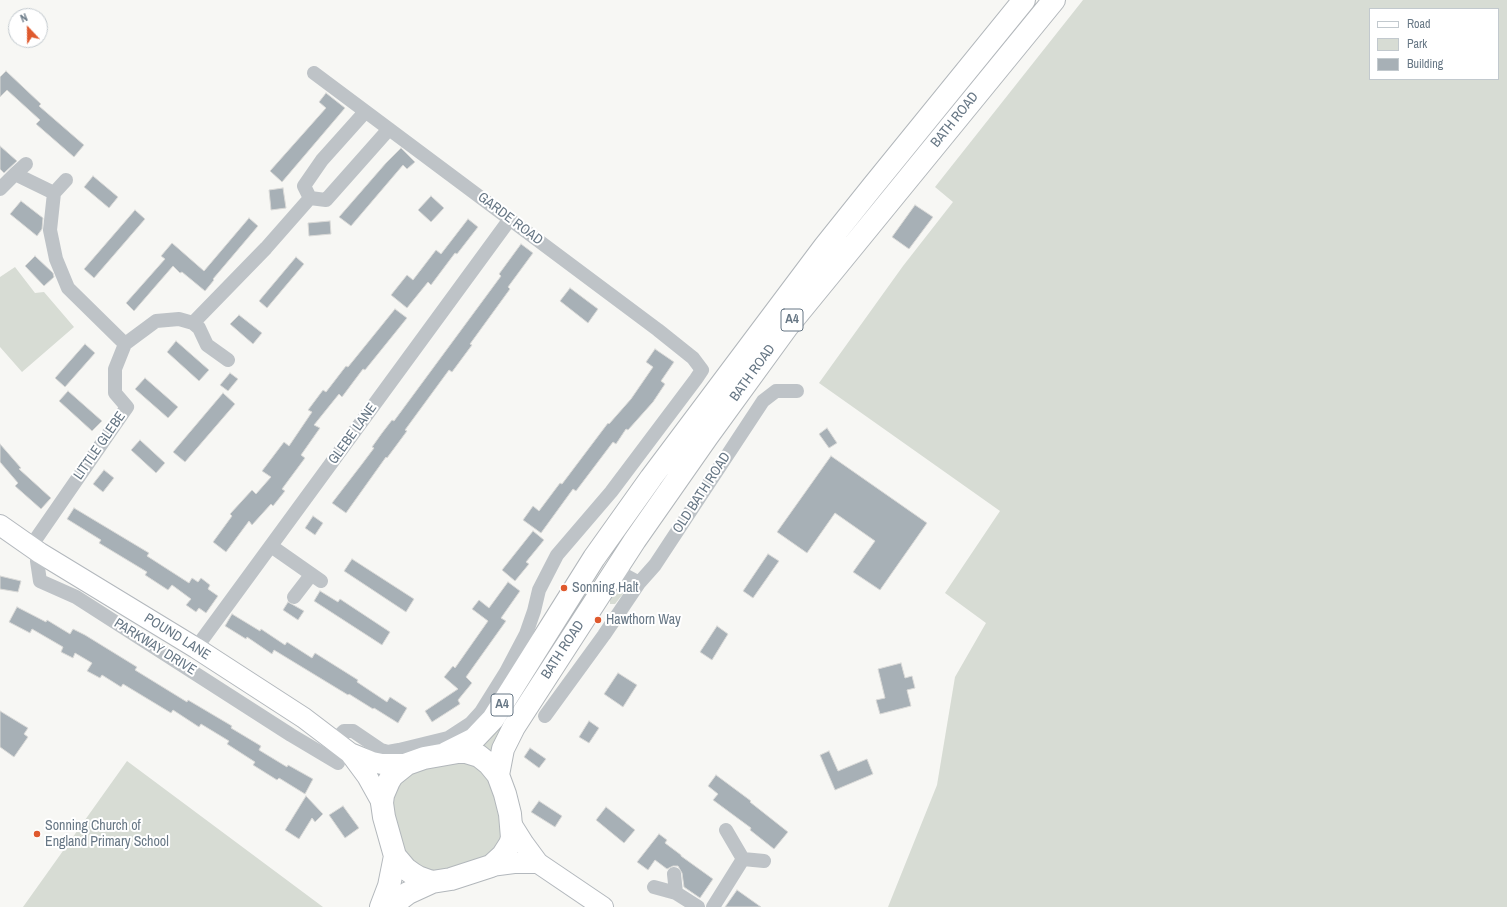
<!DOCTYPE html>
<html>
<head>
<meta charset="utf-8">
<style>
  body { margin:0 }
  #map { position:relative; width:1507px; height:907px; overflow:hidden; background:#f7f7f4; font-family:"Archivo Narrow",sans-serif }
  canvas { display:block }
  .legend { position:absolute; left:1369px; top:8px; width:130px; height:72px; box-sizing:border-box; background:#fff; border:1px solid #c2c9ce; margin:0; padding:5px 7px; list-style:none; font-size:12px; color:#677785 }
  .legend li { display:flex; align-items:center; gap:8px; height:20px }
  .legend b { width:20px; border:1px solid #c2c9ce }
  .north { position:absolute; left:8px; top:8px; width:40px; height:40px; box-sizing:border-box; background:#fff; border:1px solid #c2c9ce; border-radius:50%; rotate:338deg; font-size:11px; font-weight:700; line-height:16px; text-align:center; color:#677785 }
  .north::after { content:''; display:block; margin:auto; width:14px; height:18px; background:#df592d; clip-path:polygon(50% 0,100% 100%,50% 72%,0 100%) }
</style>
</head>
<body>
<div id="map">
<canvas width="1507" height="907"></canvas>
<ul class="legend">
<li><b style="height:5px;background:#fff"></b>Road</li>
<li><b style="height:11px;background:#d7dcd4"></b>Park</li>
<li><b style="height:11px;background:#a7b0b6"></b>Building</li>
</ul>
<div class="north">N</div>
</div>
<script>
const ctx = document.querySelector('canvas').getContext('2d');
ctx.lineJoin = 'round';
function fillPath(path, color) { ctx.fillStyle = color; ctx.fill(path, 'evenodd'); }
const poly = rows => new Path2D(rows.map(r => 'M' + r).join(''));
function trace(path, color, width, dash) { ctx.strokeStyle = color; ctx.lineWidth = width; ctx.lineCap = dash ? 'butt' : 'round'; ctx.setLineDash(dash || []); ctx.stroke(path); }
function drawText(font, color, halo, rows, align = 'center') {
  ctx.font = font + ' "Archivo Narrow",sans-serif'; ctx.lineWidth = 4; ctx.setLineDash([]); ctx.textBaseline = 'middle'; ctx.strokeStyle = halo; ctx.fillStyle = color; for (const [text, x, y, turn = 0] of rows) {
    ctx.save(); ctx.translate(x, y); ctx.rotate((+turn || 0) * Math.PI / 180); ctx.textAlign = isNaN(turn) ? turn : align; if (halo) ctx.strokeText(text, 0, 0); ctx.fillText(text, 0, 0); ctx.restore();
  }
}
const green = poly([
  [1083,0,1507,0,1507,907,888,907,937,785,955,677,986,623,945,593,1000,511,819,383,903,266,953,202,935,187],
  [1370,9,1498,9,1498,79,1370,79],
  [15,267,35,293,44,292,74,327,22,372,0,347,0,277],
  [599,574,602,576,493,755,477,747,550,641,559,637],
  [618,583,624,586,626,590,615,604,610,604,610,596],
  [127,761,323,907,23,907],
  [453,761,471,762,487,775,501,816,501,839,492,854,460,867,429,872,405,856,391,811,394,788,412,771]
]);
const building = poly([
  [6,71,41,104,39,106,84,145,74,157,36,124,40,120,7,90,0,97,0,77,6,71],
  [326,93,345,108,282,182,270,171,326,108,319,102,326,93],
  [0,146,17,161,4,173,0,169,0,146],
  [401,148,415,162,407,169,403,165,351,226,339,217,386,163,401,148],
  [93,176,118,197,109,208,84,187,93,176],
  [283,188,286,208,271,210,269,190,283,188],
  [431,196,444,208,431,222,418,210,431,196],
  [21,201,43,218,42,229,37,236,10,214,21,201],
  [915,205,933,217,909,249,892,237,915,205],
  [135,210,145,219,94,278,84,269,135,210],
  [249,218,258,226,213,279,214,280,205,291,182,272,180,273,173,266,134,311,126,303,165,259,161,256,172,243,204,271,249,218],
  [468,219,478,227,457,254,455,253,431,285,428,282,407,308,391,295,407,275,413,280,436,250,441,254,468,219],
  [330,221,331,234,309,236,308,223,330,221],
  [521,244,533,253,508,287,510,289,470,344,472,345,452,372,449,370,405,430,407,431,387,458,386,457,346,513,332,503,362,464,374,448,372,447,382,433,392,420,394,421,501,276,499,274,521,244],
  [35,256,53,273,54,277,44,286,25,266,35,256],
  [296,257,304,264,267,308,259,301,296,257],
  [570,288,598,309,588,323,560,301,570,288],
  [395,309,407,318,365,370,363,369,342,397,339,394,314,425,320,428,301,455,305,458,282,489,285,491,273,506,271,504,252,525,249,521,226,552,213,542,232,516,230,514,252,490,256,494,271,477,262,471,284,442,289,446,312,412,308,410,323,390,326,392,346,366,348,367,395,309],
  [239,315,262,333,253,344,230,324,239,315],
  [176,341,209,370,199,381,167,352,176,341],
  [85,344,95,353,65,387,55,378,85,344],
  [655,349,674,362,661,381,665,384,653,402,628,430,626,429,616,444,613,442,576,491,573,489,541,533,523,520,533,506,539,511,560,483,562,484,608,423,609,424,631,399,653,367,646,362,655,349],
  [230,373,238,379,228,391,220,385,230,373],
  [145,378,178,407,168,418,135,389,145,378],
  [68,391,102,421,92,431,59,401,68,391],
  [223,393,235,404,185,462,173,452,223,393],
  [827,428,837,443,829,448,819,434,827,428],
  [140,440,165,463,156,473,131,450,140,440],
  [0,444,21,468,19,469,51,498,41,509,15,486,18,483,0,462,0,444],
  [831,456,927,523,880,590,853,572,875,541,835,513,807,553,777,532,831,456],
  [104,470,114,478,103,492,93,484,104,470],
  [74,508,149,553,147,556,189,583,192,578,198,582,201,578,210,585,208,589,218,596,206,613,199,608,196,612,186,605,191,599,172,585,168,590,145,575,147,572,99,543,101,540,67,519,74,508],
  [313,516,323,523,315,535,305,528,313,516],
  [533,531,544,540,526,562,529,564,515,581,502,570,533,531],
  [768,554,779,561,753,598,743,591,768,554],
  [352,559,414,599,406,612,344,571,352,559],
  [0,576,21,581,18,592,0,589,0,576],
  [508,582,520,591,501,618,506,621,466,677,472,683,458,700,460,704,432,722,425,711,458,689,444,677,453,666,455,668,488,621,472,609,479,600,489,608,508,582],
  [320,591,338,602,340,599,390,632,382,645,314,601,320,591],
  [288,602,304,611,298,620,283,610,288,602],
  [17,607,46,622,47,620,70,634,73,629,85,635,137,667,135,670,187,702,188,700,232,726,231,728,261,746,259,750,287,767,288,765,313,779,305,794,279,778,277,780,253,765,255,762,227,744,229,741,201,724,199,727,173,710,171,713,123,684,121,687,102,675,100,678,87,671,92,663,75,653,73,658,61,652,63,647,32,629,30,633,9,622,17,607],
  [232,614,260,631,261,629,285,645,287,642,312,658,315,653,358,680,357,682,387,702,390,697,407,708,398,723,374,708,373,709,349,694,348,695,274,650,272,654,247,637,246,639,225,626,232,614],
  [717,626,728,634,712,660,700,652,717,626],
  [901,663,905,678,912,676,915,688,907,690,911,706,880,714,876,700,885,698,878,669,901,663],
  [618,673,637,685,623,707,604,694,618,673],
  [0,711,28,728,24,734,28,737,14,757,0,747,0,711],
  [589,721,599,728,589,743,579,737,589,721],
  [530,748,546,759,539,768,524,757,530,748],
  [829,751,838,771,867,759,873,774,835,790,820,755,829,751],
  [716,775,751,801,750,802,788,832,774,849,750,830,751,828,713,800,718,794,708,786,716,775],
  [306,796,323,814,315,822,312,818,299,839,285,830,306,796],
  [539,801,562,816,555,827,531,812,539,801],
  [343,806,359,828,345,838,329,815,343,806],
  [606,807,635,830,624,843,596,820,606,807],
  [659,834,667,840,665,843,681,855,681,856,713,879,700,898,684,887,682,873,678,866,673,866,667,869,655,860,648,870,637,862,659,834],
  [737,890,761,907,725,907,737,890]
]);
const street = poly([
  [314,73,658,330,693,358,702,370,696,379,611,492,557,555,539,590,534,611,526,634,506,672,481,712,471,723,448,738,399,750,388,752,381,750,353,731,344,731,334,741],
  [365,112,322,160,304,186,310,198,326,200,389,129],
  [15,174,26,164],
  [66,180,54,193,50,230,56,259,68,288,125,344],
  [0,189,15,174,54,193],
  [193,323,266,248,310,198],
  [31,546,127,407,115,393,115,369,125,344,156,321,179,319,193,323,199,328,207,345,228,360],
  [271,546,321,581],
  [40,553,37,561,40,581,76,597,291,735,338,763],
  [615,570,639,583],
  [294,597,311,575],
  [196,648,510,219],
  [545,716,604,635,639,583,655,565,763,401,776,391,797,391],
  [743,859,764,861],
  [674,874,676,893],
  [654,887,676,893,698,907],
  [713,907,743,859,726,830]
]);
const secondary = poly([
  [0,525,40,553,196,648,304,718,350,753,367,776,382,803],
  [350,753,372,762,382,764,407,764],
  [512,825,524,844,538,863,603,907],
  [491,866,514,863,538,863]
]);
const primary = poly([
  [458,752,466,752,479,756,489,764,498,775,505,794,510,814,512,838,510,844,503,855,491,866,451,879,432,882,418,877,413,874,406,869,395,856,384,817,382,803,383,795,389,781,392,776,407,764,424,758,458,752],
  [446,753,474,739,493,719,594,558,651,478,825,246,873,186,1024,0],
  [498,775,503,749,514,727,635,540,707,437,787,327,1054,0],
  [381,907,389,886,395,856],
  [390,907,408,893,432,882]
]);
const markers = [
  [564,588,4,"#df592d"],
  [598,620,4,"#df592d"],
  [37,834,4,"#df592d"]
];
const shields = [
  [792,320,22],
  [502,705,22]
];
const shieldNames = [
  ["A4",792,320],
  ["A4",502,705]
];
const streetNames = [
  ["BATH ROAD",955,120,-51],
  ["GARDE ROAD",510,219,37],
  ["BATH ROAD",753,373,-54],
  ["GLEBE LANE",353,434,-54],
  ["LITTLE GLEBE",100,446,-55],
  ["OLD BATH ROAD",702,493,-57],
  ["POUND LANE",177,637,32],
  ["PARKWAY DRIVE",155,647,32],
  ["BATH ROAD",563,650,-57]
];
const poiNames = [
  ["Sonning Halt",572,588],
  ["Hawthorn Way",606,620],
  ["Sonning Church of",45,826],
  ["England Primary School",45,842]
];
fillPath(green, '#d7dcd4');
fillPath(building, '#a7b0b6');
trace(building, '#d9d9d7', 1);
trace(secondary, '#b3b8bd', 22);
trace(primary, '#b2b7bb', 24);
trace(street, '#bec3c7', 14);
trace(secondary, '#fff', 20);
trace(primary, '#fff', 22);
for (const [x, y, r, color] of markers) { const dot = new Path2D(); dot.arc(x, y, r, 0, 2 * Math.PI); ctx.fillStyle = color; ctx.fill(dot); trace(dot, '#fff', 1.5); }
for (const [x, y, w] of shields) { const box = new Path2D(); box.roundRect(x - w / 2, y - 11, w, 22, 3); ctx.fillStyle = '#fff'; ctx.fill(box); trace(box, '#677785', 1); }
drawText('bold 13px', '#677785', null, shieldNames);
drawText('14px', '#677785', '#fff', streetNames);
drawText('14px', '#677785', '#fff', poiNames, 'left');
</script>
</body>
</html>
